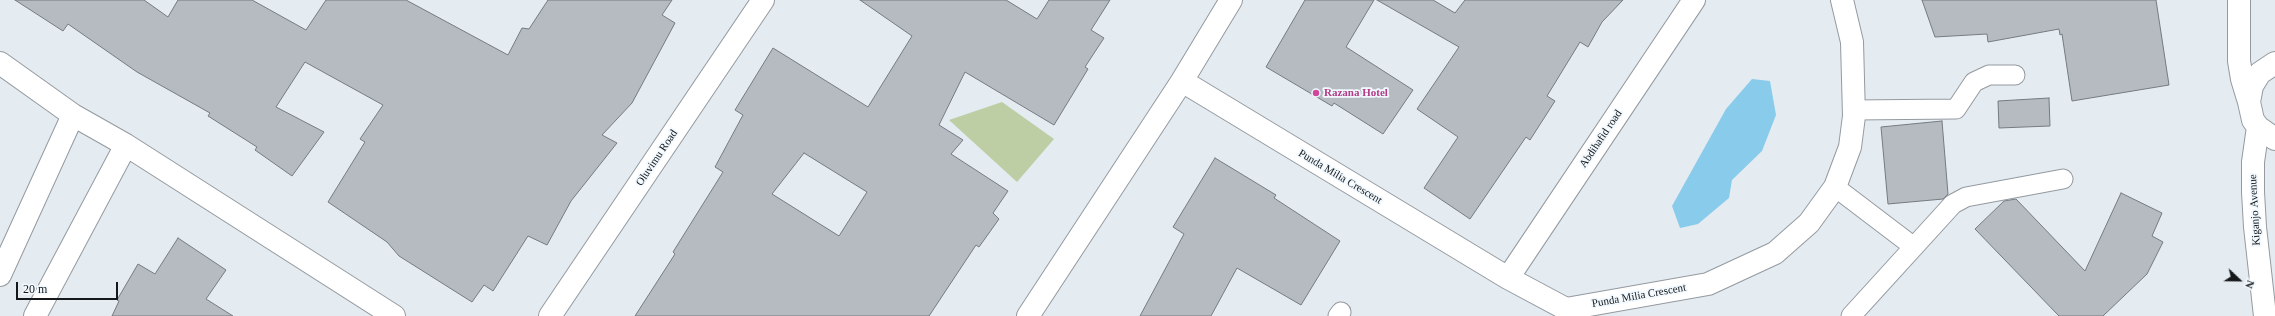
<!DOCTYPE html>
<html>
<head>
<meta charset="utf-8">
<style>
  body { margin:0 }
  #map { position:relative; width:2275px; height:316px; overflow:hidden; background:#e4ebf1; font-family:Georgia,serif }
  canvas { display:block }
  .north { position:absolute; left:2219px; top:260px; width:40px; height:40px; -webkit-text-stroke:3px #f1f9ff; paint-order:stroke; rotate:112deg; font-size:11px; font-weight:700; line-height:16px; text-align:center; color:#15181a }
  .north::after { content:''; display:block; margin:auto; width:14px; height:18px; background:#15181a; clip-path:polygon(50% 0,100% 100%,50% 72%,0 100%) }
  .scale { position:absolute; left:16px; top:282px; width:102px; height:18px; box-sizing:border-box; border:2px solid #15181a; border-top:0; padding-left:5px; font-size:12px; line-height:14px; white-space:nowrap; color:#15181a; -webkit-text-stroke:3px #f1f9ff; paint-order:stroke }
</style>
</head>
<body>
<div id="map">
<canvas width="2275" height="316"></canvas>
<div class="north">N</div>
<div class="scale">20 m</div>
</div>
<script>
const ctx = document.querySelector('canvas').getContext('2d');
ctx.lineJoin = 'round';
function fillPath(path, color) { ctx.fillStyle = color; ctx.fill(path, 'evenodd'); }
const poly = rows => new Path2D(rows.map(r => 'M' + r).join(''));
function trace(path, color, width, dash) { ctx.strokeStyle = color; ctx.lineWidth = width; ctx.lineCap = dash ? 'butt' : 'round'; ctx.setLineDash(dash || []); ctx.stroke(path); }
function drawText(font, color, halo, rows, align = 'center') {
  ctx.font = font + ' Georgia,serif'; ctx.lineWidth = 3.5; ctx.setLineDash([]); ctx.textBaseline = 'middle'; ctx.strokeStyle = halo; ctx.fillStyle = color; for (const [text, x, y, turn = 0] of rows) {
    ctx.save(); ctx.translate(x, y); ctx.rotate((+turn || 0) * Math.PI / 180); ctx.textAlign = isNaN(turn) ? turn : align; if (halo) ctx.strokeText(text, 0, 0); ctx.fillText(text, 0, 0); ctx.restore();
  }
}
const green = poly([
  [1002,102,1054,139,1017,182,949,120]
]);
const water = poly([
  [1752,79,1770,81,1776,115,1762,151,1732,180,1729,198,1698,224,1680,228,1672,206,1726,109]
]);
const building = poly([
  [15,0,144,0,168,17,178,0,252,0,306,30,326,0,406,0,508,55,522,28,529,29,548,0,672,0,662,15,675,23,632,103,602,135,617,143,571,201,547,245,528,236,493,291,484,285,472,302,399,256,387,242,328,202,365,142,360,139,383,105,305,62,276,107,324,132,292,176,255,150,257,147,208,116,210,113,137,72,68,24,63,31,15,0],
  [860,0,1006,0,1037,19,1049,0,1110,0,1091,30,1104,38,1085,67,1088,69,1054,125,965,72,939,125,963,140,951,154,1008,191,993,213,999,219,979,247,976,245,929,316,635,316,675,254,673,252,723,172,715,167,743,115,735,110,773,48,868,107,912,36,860,0],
  [804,153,867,192,839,236,772,194,804,153],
  [1305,0,1374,0,1346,47,1413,90,1383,134,1334,103,1332,106,1266,67,1305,0],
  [1377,0,1433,0,1455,13,1465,0,1623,0,1602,22,1588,47,1580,42,1547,96,1555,101,1530,140,1526,137,1470,219,1424,188,1458,137,1417,109,1459,47,1377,0],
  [1922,0,2156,0,2169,85,2072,101,2062,34,2060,35,2059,29,1988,42,1987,34,1935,37,1922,0],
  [2049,98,2050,126,1999,128,1998,101,2049,98],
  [1942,121,1948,194,1943,199,1888,204,1881,127,1942,121],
  [1215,158,1276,195,1274,198,1340,241,1301,305,1237,268,1211,316,1140,316,1184,234,1173,227,1215,158],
  [2121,193,2162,213,2152,236,2163,242,2147,274,2103,316,2059,316,1975,229,2004,201,2016,199,2085,271,2121,193],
  [178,238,226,270,206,299,233,316,112,316,119,301,117,300,138,264,155,274,178,238]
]);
const service = poly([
  [1854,110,1956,109,1974,82,1989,75,2015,75],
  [1835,187,1914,247],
  [1338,316,1341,312],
  [1851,316,1953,204,1966,197,2063,179]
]);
const minor = poly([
  [2239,0,2239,61,2242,79,2249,102],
  [0,63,73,115,126,145,394,316],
  [2275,63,2260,73,2252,86,2249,102,2253,120,2258,127,2275,139],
  [1182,81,1508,278,1566,309,1708,284,1775,253,1809,223,1835,187,1850,147,1854,116,1852,42,1842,0],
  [2258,127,2253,162,2253,192,2255,227,2265,316],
  [0,275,73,115],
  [1508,278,1694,0],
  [35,316,126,145],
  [550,316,763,0],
  [1028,316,1182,81,1231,0]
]);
const markers = [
  [1316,93,4,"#d1479c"]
];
const hotelNames = [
  ["Razana Hotel",1324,93]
];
const streetNames = [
  ["Abdihafid road",1601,139,-56],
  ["Oluvimu Road",657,158,-56],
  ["Punda Milia Crescent",1340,177,31],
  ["Kiganjo Avenue",2255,210,-93],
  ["Punda Milia Crescent",1639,296,-10]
];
fillPath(green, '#bdcea5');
fillPath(water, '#89cbeb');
fillPath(building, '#b5bbc1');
trace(building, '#757b81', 1);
trace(service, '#949aa0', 21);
trace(minor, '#949aa0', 24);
trace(service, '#fff', 19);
trace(minor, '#fff', 22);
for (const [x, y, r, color] of markers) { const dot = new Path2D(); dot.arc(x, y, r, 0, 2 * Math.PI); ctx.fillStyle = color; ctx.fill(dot); trace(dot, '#f1f9ff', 1.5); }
drawText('bold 11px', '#b23c85', '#f1f9ff', hotelNames, 'left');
drawText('11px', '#15181a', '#f1f9ff', streetNames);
</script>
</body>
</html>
